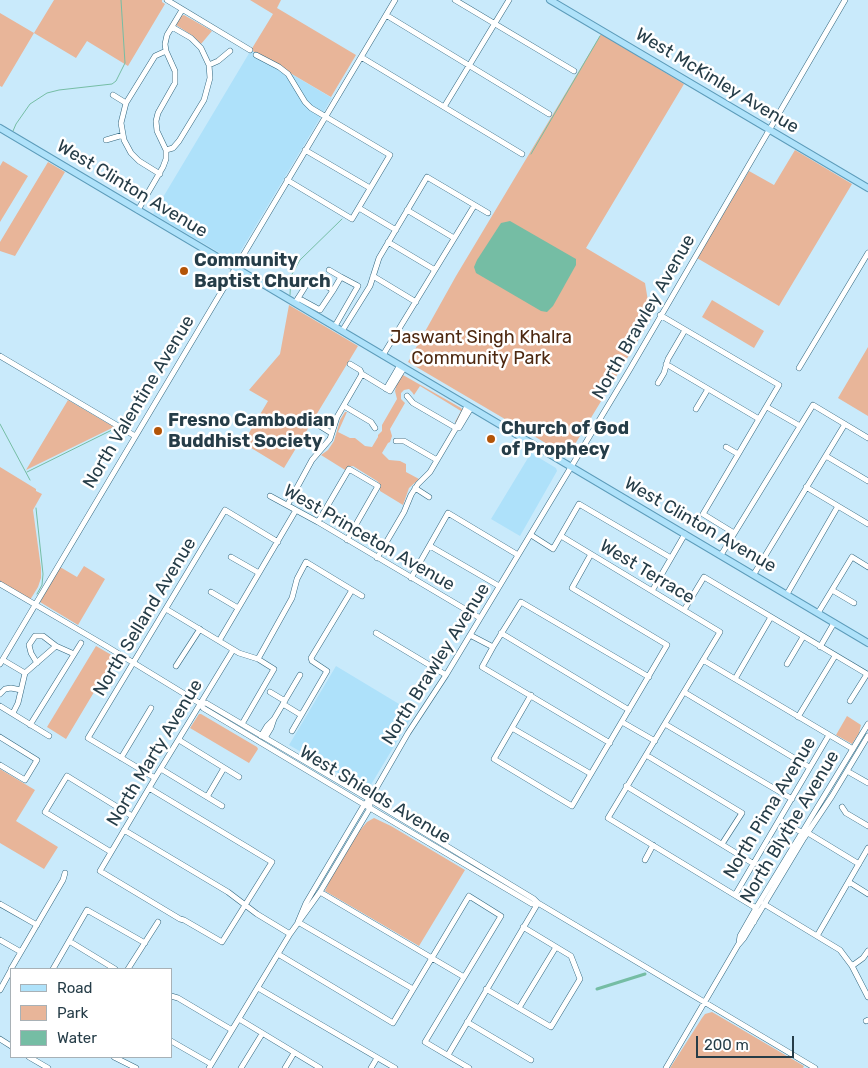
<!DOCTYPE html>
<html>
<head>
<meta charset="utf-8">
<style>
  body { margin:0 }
  #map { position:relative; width:868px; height:1068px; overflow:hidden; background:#c9eafb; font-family:Rubik,sans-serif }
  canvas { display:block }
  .legend { position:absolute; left:10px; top:968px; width:162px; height:90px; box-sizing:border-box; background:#fff; border:1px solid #a8b1b6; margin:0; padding:6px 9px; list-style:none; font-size:15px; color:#263d48 }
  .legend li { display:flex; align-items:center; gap:10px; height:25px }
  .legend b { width:25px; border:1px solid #a8b1b6 }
  .scale { position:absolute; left:696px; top:1036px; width:98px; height:22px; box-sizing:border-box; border:2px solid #263d48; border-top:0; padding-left:6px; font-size:15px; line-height:18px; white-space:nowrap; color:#263d48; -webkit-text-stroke:4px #fff; paint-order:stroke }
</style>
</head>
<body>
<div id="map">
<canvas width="868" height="1068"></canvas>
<ul class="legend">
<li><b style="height:6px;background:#afe2fa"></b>Road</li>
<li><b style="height:14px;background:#e8b599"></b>Park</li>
<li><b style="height:14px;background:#75bda4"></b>Water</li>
</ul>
<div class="scale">200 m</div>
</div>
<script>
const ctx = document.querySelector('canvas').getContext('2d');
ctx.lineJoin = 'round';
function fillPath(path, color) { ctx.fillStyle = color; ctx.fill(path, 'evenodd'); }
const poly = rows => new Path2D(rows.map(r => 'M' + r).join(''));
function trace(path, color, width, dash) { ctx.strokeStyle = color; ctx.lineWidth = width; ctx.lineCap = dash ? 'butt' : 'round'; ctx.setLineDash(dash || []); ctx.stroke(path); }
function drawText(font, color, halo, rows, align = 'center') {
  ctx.font = font + ' Rubik,sans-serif'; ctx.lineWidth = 5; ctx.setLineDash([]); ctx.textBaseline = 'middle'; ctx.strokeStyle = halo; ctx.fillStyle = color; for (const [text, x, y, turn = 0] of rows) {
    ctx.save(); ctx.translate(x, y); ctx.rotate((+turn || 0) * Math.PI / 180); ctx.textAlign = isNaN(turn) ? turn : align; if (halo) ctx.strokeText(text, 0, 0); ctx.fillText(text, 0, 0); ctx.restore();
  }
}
const built = poly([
  [251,50,332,98,236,259,232,260,153,214],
  [531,453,556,468,557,471,520,536,491,519],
  [336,666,414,713,369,788,366,789,289,745]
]);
const green = poly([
  [54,0,162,0,162,2,165,4,128,66,87,41,76,58,34,33,2,87,0,86,0,13,34,33],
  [250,0,281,0,277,8,356,55,331,97,251,50,273,14],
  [184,15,212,31,201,44,193,36,176,25,181,16],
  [601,34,684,84,586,248,645,283,651,319,569,454,566,455,408,362,456,276],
  [795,150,852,184,779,306,697,258,749,171,774,185],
  [3,161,28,176,0,222,0,166],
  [48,162,65,172,15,256,0,251,0,242],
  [712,300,764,331,754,348,702,317],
  [289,305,358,346,284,468,243,443,268,401,249,390,280,354],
  [868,347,868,416,838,398],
  [403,375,461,408,463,411,456,423,455,422,461,411,420,386,414,395,412,392,409,389,404,390,401,393,401,399,405,403,390,429,392,436,390,442,388,443,382,453,389,460,400,461,406,464,406,472,419,479,409,488,403,505,380,491,380,484,377,481,353,466,348,467,345,470,321,455,328,450,334,441,340,420,345,412,347,412,338,432,350,438,355,438,365,446,372,447,378,437,378,435,382,431,382,425,397,399,395,391,397,383,400,376],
  [68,400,114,427,26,470],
  [0,467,36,489,36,491,42,494,33,510,41,568,41,578,38,587,30,600,0,582],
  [84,566,105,579,78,625,40,602,60,567,77,577],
  [96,646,115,657,66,739,47,727],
  [199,714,201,714,257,747,258,749,249,763,190,728],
  [847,716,861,725,859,733,852,744,836,735],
  [0,769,35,790,16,821,58,847,44,869,0,843],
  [374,818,391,826,465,870,419,946,325,891,331,877,356,835,367,822],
  [712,1012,804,1066,803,1068,670,1068,702,1018,705,1014]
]);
const water = poly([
  [510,221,576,259,576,265,553,306,547,312,541,311,476,273,474,267,477,260,501,223]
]);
const stream = poly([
  [13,131,16,124,30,104,47,93,59,90,112,84,116,81,125,63,121,0],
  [531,154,600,36],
  [290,295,291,276,300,260,342,219],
  [0,424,30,480],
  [27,472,112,430],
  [36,508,43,574,42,585,37,594]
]);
const canal = poly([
  [597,989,645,974]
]);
const minor = poly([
  [167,0,250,50],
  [455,0,574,71],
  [386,15,549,114],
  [256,55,279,67,288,74,305,102,311,108,390,155,352,219,287,180],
  [361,57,522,154],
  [209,65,218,61,230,51],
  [113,95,126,103],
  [444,107,509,0],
  [106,140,123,135],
  [166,150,173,148,179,141,204,100,210,78,209,65,201,48,191,38,172,27],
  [305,150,370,188],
  [160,174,139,161,131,153,124,140,121,123,126,103,155,56,166,51],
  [359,208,396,230],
  [138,210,163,167,166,159,166,150,157,131,156,121,158,113,175,83,175,71,166,51,165,44,167,35,182,10],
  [407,210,454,238],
  [388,242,435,270],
  [373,276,416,302],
  [298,298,320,310,334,289],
  [295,303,310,279,314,278,331,289,334,289,341,277,329,270],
  [660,315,779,385,703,514,734,533],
  [335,326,358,286,341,277],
  [342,331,370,286,379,258,427,177,488,213],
  [383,355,474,206],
  [0,356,135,436],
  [350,364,360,370,362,374,390,391,404,368],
  [666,364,759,419],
  [799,368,868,253],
  [658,383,664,373,668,359,685,330],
  [386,389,400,365],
  [407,396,413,403,456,428],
  [344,406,371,422,375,428],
  [767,407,800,426],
  [696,409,708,389],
  [315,423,331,433],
  [456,428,459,428,471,408],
  [396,441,404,441,437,460],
  [726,447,738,454],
  [826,456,868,481],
  [806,487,868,524],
  [415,488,429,497],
  [270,496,318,522,480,618],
  [288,504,312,460,330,439,337,417,362,374],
  [318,522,349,469,378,486,347,540],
  [531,535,553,549,579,504,671,558],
  [561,536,720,632,608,818,756,908,757,912,754,922],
  [430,546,499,586],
  [721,555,813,405,868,438],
  [231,557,259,573],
  [377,558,404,512,411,495,418,484,430,472,456,428,467,406],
  [754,574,845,424],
  [411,578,448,513,518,555],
  [0,584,106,646,201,704,203,708,370,808,532,904,538,903],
  [832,590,854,603],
  [652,591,685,534],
  [211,592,238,608],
  [787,594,838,506],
  [166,609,239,653,258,659,274,669,242,724],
  [684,610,704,577,867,674,850,701],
  [818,613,852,557,868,567],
  [376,633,446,675],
  [501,633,629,710],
  [470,635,493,647],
  [219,641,296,510],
  [820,647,834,623],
  [258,659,292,598,297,579,306,562,362,596],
  [3,660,25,673],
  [703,660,853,749],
  [37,663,31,653,29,645,35,636,43,636,56,646,74,654],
  [0,664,395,0],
  [787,664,803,637],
  [176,666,200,629],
  [735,679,771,617],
  [270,692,285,701],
  [684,692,809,767],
  [0,694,5,689,11,688,21,690],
  [531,695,494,759,572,806,667,645,572,588,591,554],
  [201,704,206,703,364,796,534,899,538,903,815,1068],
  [283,704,301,715],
  [0,706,49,736],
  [13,713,18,703,25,673,56,646],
  [798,717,835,656],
  [274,719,300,675],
  [622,722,655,741],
  [665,724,792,799],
  [30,725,81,643],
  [512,728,591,774],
  [292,731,327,671,312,661,311,658,352,590],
  [261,736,267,726,274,719,271,728,265,738],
  [0,737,37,760,25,780,0,765],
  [179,740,239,777],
  [610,743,482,667,493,647,521,602,649,677],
  [646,755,742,813,722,844],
  [121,758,151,708],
  [161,769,222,806],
  [847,771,868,783],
  [155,778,88,738,225,510,278,542],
  [626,786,754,864],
  [149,788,272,862,222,942,184,920,180,919,100,871,155,778,233,650],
  [207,797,224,768],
  [842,807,846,813,868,826],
  [780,820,801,832,808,833,859,864],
  [124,830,228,892,257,914,290,934],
  [111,852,45,812,67,776,132,816],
  [645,860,653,845],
  [849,882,868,894],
  [320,892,464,977],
  [735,895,829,735],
  [0,904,37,925],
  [764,904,840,950,852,966,868,997],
  [298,922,306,903,364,805,370,799,408,733,446,675,630,369,845,0],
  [298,922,413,989],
  [817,936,868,848],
  [0,940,21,952],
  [69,941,115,969],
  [739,943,740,936,756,908,868,724],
  [278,954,393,1023,469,896,501,916,425,1042,469,1068],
  [852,966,863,958,868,951],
  [11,969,63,880,65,873],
  [53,969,87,910,145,943],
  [128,969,158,922],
  [258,988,395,1068],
  [486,989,551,1027,580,979,571,956,523,927],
  [0,990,11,970],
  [171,996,178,998,232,1030],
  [519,1008,556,947],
  [239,1019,320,1068],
  [866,1021,868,1020],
  [467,1022,531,1060],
  [0,1039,11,1046],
  [171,1041,211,1064],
  [448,1055,538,903],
  [29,1057,48,1068],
  [114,1057,136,1068],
  [209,1068,290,934,320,892,370,808,370,805],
  [241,1068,262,1034],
  [285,1068,294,1053],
  [371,1068,377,1058],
  [666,1068,738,945,744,938,804,838,832,796,868,736]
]);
const major = poly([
  [550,0,868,188],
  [0,128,868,643]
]);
const markers = [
  [184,271,5,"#b35407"],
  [158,431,5,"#b35407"],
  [491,439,5,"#b35407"]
];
const streetNames = [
  ["West McKinley Avenue",717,81,31],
  ["West Clinton Avenue",132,189,31],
  ["North Brawley Avenue",644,317,-60],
  ["North Valentine Avenue",139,402,-59],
  ["West Clinton Avenue",700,525,30],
  ["West Princeton Avenue",369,538,30],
  ["West Terrace",647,572,31],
  ["North Selland Avenue",145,617,-59],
  ["North Brawley Avenue",436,664,-58],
  ["North Marty Avenue",155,753,-59],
  ["West Shields Avenue",375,795,31],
  ["North Pima Avenue",770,808,-59],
  ["North Blythe Avenue",790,827,-59]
];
const poiNames = [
  ["Community",194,261],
  ["Baptist Church",194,282],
  ["Fresno Cambodian",168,421],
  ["Buddhist Society",168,442],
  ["Church of God",501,429],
  ["of Prophecy",501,450]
];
const parkNames = [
  ["Jaswant Singh Khalra",481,338],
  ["Community Park",481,359]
];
fillPath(built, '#aee1fa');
fillPath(green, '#e8b599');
fillPath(water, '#75bda4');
trace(stream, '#75bda4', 1);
trace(canal, '#75bda4', 3);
trace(minor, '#30657d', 6);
trace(major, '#5d9cba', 8);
trace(minor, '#fff', 5);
trace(major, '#afe2fa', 6);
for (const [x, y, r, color] of markers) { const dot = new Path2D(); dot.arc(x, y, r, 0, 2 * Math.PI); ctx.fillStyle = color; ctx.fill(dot); trace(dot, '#fff', 2); }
drawText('18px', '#263d48', '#fff', streetNames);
drawText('bold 18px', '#263d48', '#fff', poiNames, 'left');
drawText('18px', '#4d2810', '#fff', parkNames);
</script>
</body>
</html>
